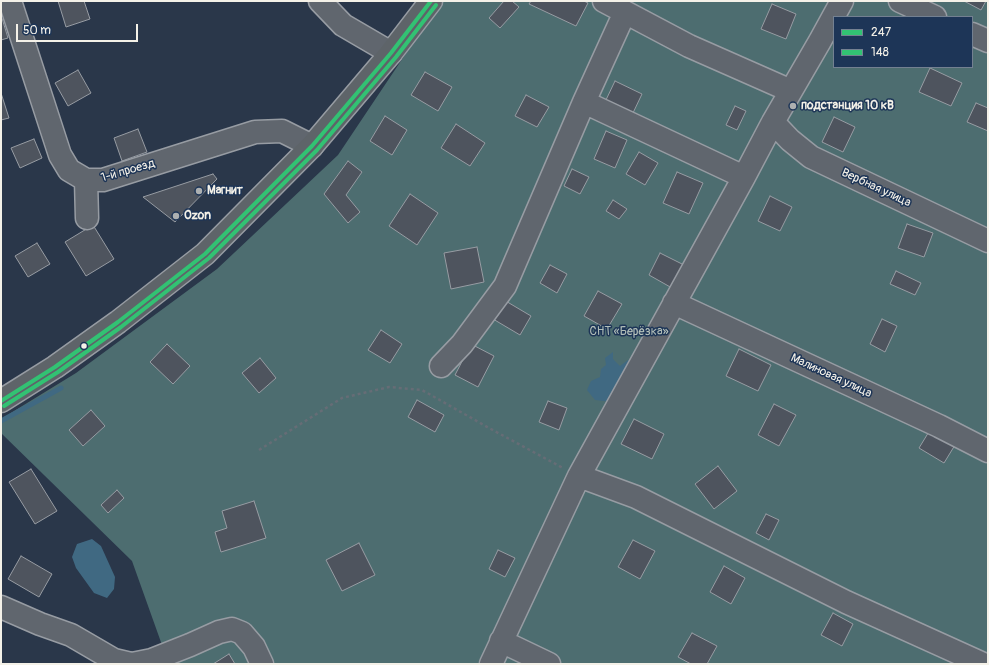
<!DOCTYPE html>
<html>
<head>
<meta charset="utf-8">
<style>
  body { margin:0 }
  #map { position:relative; width:989px; height:665px; overflow:hidden; background:#2a374a; font-family:Pangolin,sans-serif }
  canvas { display:block }
  .frame { position:absolute; inset:0; border:2px solid #f4f1e8; pointer-events:none }
  .legend { position:absolute; left:833px; top:16px; width:140px; height:52px; box-sizing:border-box; background:#1d3557; border:1px solid #738091; margin:0; padding:5px 7px; list-style:none; font-size:12px; color:#f4f1e8 }
  .legend li { display:flex; align-items:center; gap:8px; height:20px }
  .legend b { width:20px; border:1px solid #738091 }
  .scale { position:absolute; left:16px; top:24px; width:122px; height:18px; box-sizing:border-box; border:2px solid #f4f1e8; border-top:0; padding-left:5px; font-size:12px; line-height:14px; white-space:nowrap; color:#f4f1e8; -webkit-text-stroke:3px #1d3557; paint-order:stroke }
</style>
</head>
<body>
<div id="map">
<canvas width="989" height="665"></canvas>
<div class="frame"></div>
<ul class="legend">
<li><b style="height:5px;background:#32c273"></b>247</li>
<li><b style="height:5px;background:#32c273"></b>148</li>
</ul>
<div class="scale">50 m</div>
</div>
<script>
const ctx = document.querySelector('canvas').getContext('2d');
ctx.lineJoin = 'round';
function fillPath(path, color) { ctx.fillStyle = color; ctx.fill(path, 'evenodd'); }
const poly = rows => new Path2D(rows.map(r => 'M' + r).join(''));
function trace(path, color, width, dash) { ctx.strokeStyle = color; ctx.lineWidth = width; ctx.lineCap = dash ? 'butt' : 'round'; ctx.setLineDash(dash || []); ctx.stroke(path); }
function drawText(font, color, halo, rows, align = 'center') {
  ctx.font = font + ' Pangolin,sans-serif'; ctx.lineWidth = 3; ctx.setLineDash([]); ctx.textBaseline = 'middle'; ctx.strokeStyle = halo; ctx.fillStyle = color; for (const [text, x, y, turn = 0] of rows) {
    ctx.save(); ctx.translate(x, y); ctx.rotate((+turn || 0) * Math.PI / 180); ctx.textAlign = isNaN(turn) ? turn : align; if (halo) ctx.strokeText(text, 0, 0); ctx.fillText(text, 0, 0); ctx.restore();
  }
}
const green = poly([
  [441,1,988,1,988,664,152,664,144,651,162,645,132,561,1,433,1,419,76,373,217,269,338,155],
  [834,17,972,17,972,67,834,67]
]);
const water = poly([
  [613,352,613,359,620,366,628,360,636,361,612,402,604,401,595,400,587,390,591,381,600,377,601,369,606,365,605,358],
  [92,539,101,546,115,577,114,589,107,598,94,593,76,568,72,557,77,544]
]);
const stream = poly([
  [1,421,61,388]
]);
const building = poly([
  [58,1,84,1,90,19,66,27,58,1],
  [504,1,512,1,519,7,500,28,489,18,504,1],
  [531,1,584,1,588,3,576,26,529,4,531,1],
  [964,1,986,1,981,10,964,1],
  [772,4,796,14,786,39,761,29,772,4],
  [1,15,8,38,1,40,1,15],
  [930,68,962,83,951,106,919,92,930,68],
  [78,70,91,93,68,106,55,83,78,70],
  [425,72,452,87,438,111,411,95,425,72],
  [615,81,642,94,632,115,605,102,615,81],
  [1,93,9,118,1,120,1,93],
  [526,95,549,107,537,127,515,116,526,95],
  [976,103,988,108,988,131,967,122,976,103],
  [735,106,746,111,737,130,726,125,735,106],
  [385,116,407,130,392,155,370,141,385,116],
  [834,117,855,127,843,152,822,142,834,117],
  [456,124,485,143,470,166,441,148,456,124],
  [138,129,147,152,122,161,114,138,138,129],
  [606,131,627,140,615,168,594,159,606,131],
  [34,139,42,158,20,168,11,148,34,139],
  [639,152,658,163,645,185,626,174,639,152],
  [348,161,362,172,346,195,360,212,348,223,324,194,348,161],
  [572,169,589,177,580,194,564,186,572,169],
  [677,172,703,183,689,214,663,203,677,172],
  [213,174,217,179,175,222,143,197,213,174],
  [410,194,438,213,417,245,389,226,410,194],
  [770,196,792,207,780,231,758,221,770,196],
  [613,200,627,209,619,219,606,211,613,200],
  [907,224,933,233,924,257,898,248,907,224],
  [93,225,114,259,86,276,65,242,93,225],
  [37,243,50,264,28,277,15,256,37,243],
  [477,247,484,282,451,289,444,253,477,247],
  [660,253,684,265,672,288,649,275,660,253],
  [550,265,567,274,557,293,540,283,550,265],
  [896,271,921,283,915,295,890,284,896,271],
  [598,291,622,304,607,329,584,316,598,291],
  [504,300,531,316,520,335,493,319,504,300],
  [882,319,897,326,885,352,870,344,882,319],
  [381,330,402,344,390,363,368,350,381,330],
  [167,344,190,366,173,384,150,362,167,344],
  [471,344,494,356,478,387,455,375,471,344],
  [739,349,771,365,758,391,726,376,739,349],
  [260,358,276,378,259,393,242,373,260,358],
  [417,400,444,415,435,432,408,417,417,400],
  [548,401,567,408,559,430,539,422,548,401],
  [774,404,796,415,779,446,758,435,774,404],
  [91,410,105,426,83,446,69,430,91,410],
  [634,419,664,434,652,459,621,444,634,419],
  [930,430,955,445,944,463,919,448,930,430],
  [718,466,737,491,714,509,695,484,718,466],
  [31,469,57,511,35,524,9,482,31,469],
  [117,490,124,498,108,513,101,505,117,490],
  [254,501,266,538,221,552,215,532,227,528,222,511,254,501],
  [766,514,779,520,769,540,756,533,766,514],
  [633,540,655,551,640,579,618,567,633,540],
  [359,543,375,575,342,591,326,560,359,543],
  [498,550,515,558,505,577,489,569,498,550],
  [21,556,52,574,39,597,8,579,21,556],
  [724,566,745,578,731,604,710,592,724,566],
  [833,613,853,624,842,646,821,635,833,613],
  [692,633,717,646,707,664,691,664,678,657,692,633],
  [229,654,235,664,213,664,229,654]
]);
const path = poly([
  [259,450,342,398,389,387,422,390,489,428,563,468]
]);
const minor = poly([
  [10,1,60,155,69,170,86,180,103,180,255,132,282,131,312,146],
  [320,1,343,25,391,53],
  [604,1,689,46,791,91],
  [900,1,935,17],
  [972,34,988,41],
  [584,102,744,177],
  [773,122,790,140,811,157,988,241],
  [86,180,87,218],
  [674,303,939,426,988,451],
  [441,366,462,344,505,286,584,102,625,12],
  [579,476,636,497,846,602,983,664],
  [1,607,40,624,71,635,114,660,131,664],
  [501,641,549,664],
  [132,664,152,660,190,645,219,632,232,629,242,633,254,647,262,664],
  [491,664,579,476,744,177,773,122,820,41,842,1]
]);
const major = poly([
  [1,401,55,367,118,322,205,254,312,146,391,53,431,1]
]);
const bus1 = poly([
  [1,401,55,367,118,322,205,254,312,146,391,53,431,1]
]);
const bus2 = poly([
  [4,406,58,372,121,327,209,258,317,150,396,57,436,5]
]);
const markers = [
  [793,106,4,"#adb0b1"],
  [199,191,4,"#adb0b1"],
  [176,216,4,"#adb0b1"],
  [84,346,3.5,"#f4f1e8"]
];
const poiNames = [
  ["подстанция 10 кВ",801,106],
  ["Магнит",207,191],
  ["Ozon",184,216]
];
const streetNames = [
  ["1-й проезд",128,171,-16],
  ["Вербная улица",876,188,25],
  ["Малиновая улица",831,376,25]
];
const parkNames = [
  ["СНТ «Берёзка»",629,332]
];
fillPath(green, '#4d6d70');
fillPath(water, '#406982');
trace(stream, '#406982', 5);
fillPath(building, '#4e545e');
trace(building, '#979ca3', 1);
trace(minor, '#979ca3', 25);
trace(major, '#979ca3', 25);
trace(path, '#666d76', 2.5, [3, 3]);
trace(minor, '#60666e', 22);
trace(major, '#5e6469', 22);
trace(bus1, '#32c273', 4);
trace(bus2, '#32c273', 4);
for (const [x, y, r, color] of markers) { const dot = new Path2D(); dot.arc(x, y, r, 0, 2 * Math.PI); ctx.fillStyle = color; ctx.fill(dot); trace(dot, '#1d3557', 1.5); }
drawText('bold 12px', '#f4f1e8', '#1d3557', poiNames, 'left');
drawText('12px', '#f4f1e8', '#1d3557', streetNames);
drawText('12px', '#b4c0ba', '#1d3557', parkNames);
</script>
</body>
</html>
